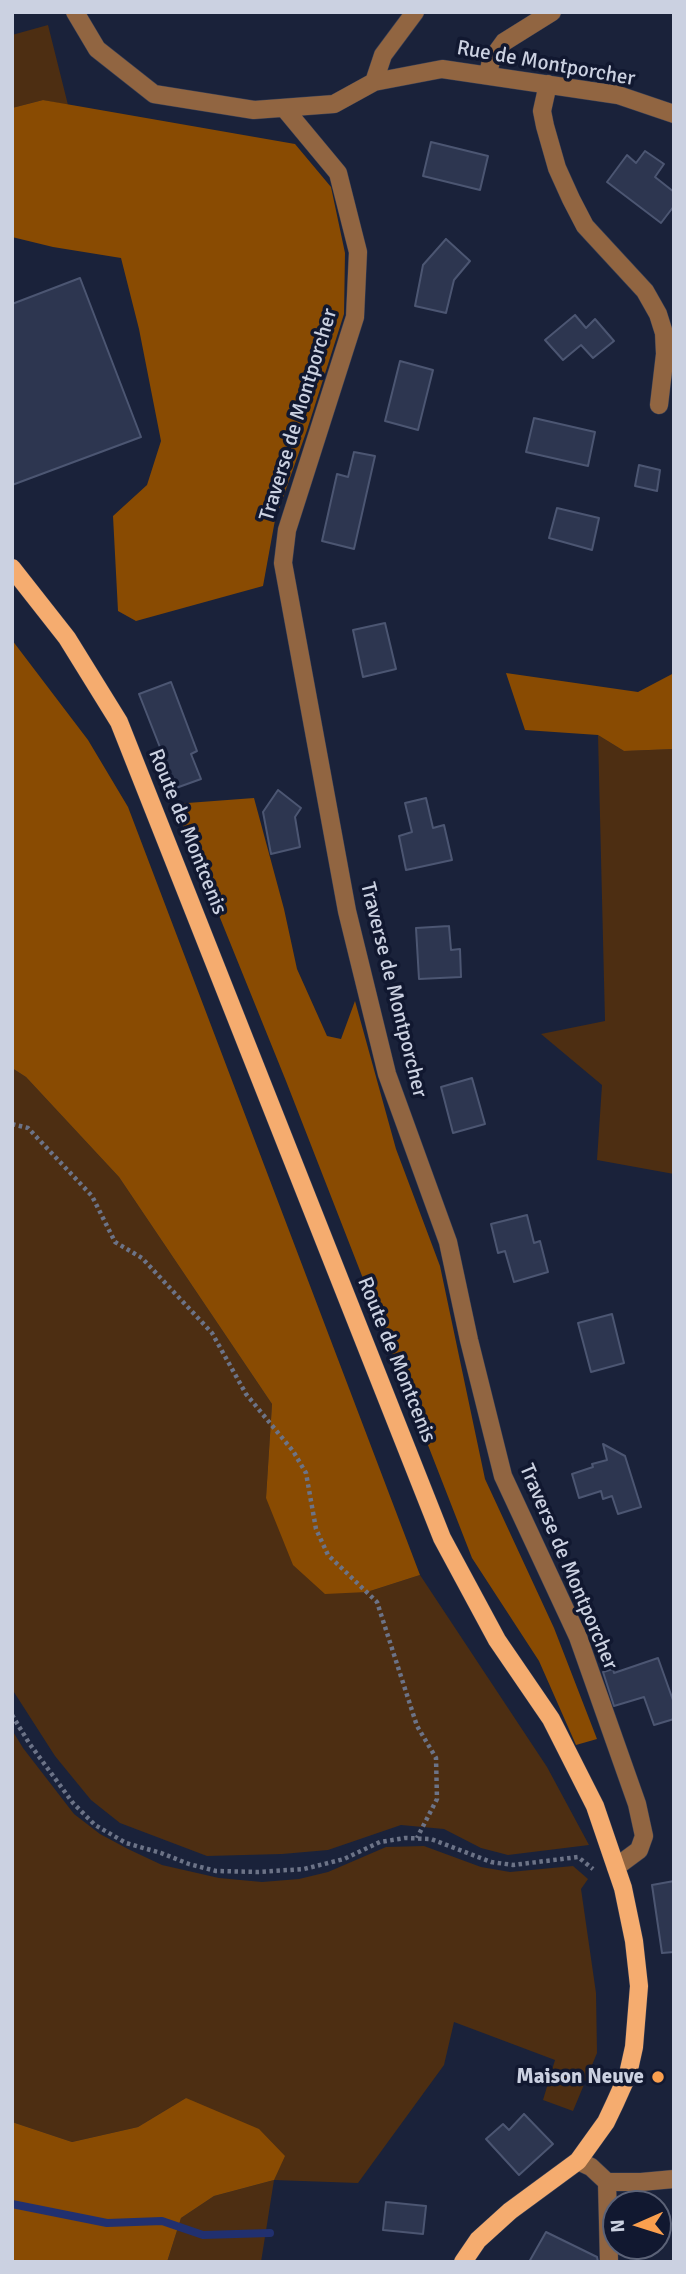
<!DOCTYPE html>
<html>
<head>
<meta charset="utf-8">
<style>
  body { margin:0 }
  #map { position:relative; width:686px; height:2274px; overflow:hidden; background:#1a223a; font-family:Signika,sans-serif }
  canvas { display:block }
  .frame { position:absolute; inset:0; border:14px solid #cbd1e1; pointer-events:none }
  .north { position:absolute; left:602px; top:2190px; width:70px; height:70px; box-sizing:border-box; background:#111830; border:2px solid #5b6277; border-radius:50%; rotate:267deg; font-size:19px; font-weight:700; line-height:28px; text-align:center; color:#cbd1e1 }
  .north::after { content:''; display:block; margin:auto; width:24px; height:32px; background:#fa9f4e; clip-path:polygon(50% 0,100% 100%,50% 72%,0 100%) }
</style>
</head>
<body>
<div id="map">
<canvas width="686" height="2274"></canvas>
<div class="frame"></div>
<div class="north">N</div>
</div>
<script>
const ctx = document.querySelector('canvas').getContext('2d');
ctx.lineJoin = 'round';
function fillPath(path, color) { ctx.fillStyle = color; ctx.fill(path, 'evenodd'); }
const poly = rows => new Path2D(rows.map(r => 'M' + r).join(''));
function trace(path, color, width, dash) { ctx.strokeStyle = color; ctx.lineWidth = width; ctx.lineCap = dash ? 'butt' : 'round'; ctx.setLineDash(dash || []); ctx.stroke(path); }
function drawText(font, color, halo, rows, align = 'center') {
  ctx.font = font + ' Signika,sans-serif'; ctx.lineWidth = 7; ctx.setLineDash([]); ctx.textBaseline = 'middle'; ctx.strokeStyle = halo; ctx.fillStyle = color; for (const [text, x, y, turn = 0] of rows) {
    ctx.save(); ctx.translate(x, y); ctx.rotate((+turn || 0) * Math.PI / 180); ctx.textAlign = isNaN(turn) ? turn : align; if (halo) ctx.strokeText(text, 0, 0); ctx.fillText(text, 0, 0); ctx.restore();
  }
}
const green = poly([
  [48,25,68,105,43,100,12,108,12,35],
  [598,735,624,751,674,749,674,1174,597,1160,602,1085,541,1034,605,1021],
  [12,1068,26,1077,119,1177,272,1404,266,1498,367,1592,420,1575,547,1767,589,1845,508,1855,481,1848,444,1829,401,1825,328,1850,282,1854,207,1856,120,1823,91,1800,55,1756,12,1689],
  [12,1730,23,1748,74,1814,100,1834,128,1849,162,1865,219,1878,262,1882,299,1879,328,1872,386,1847,424,1846,481,1867,510,1872,573,1866,588,1879,581,1889,596,1993,597,2053,573,2111,543,2100,555,2060,454,2022,444,2065,358,2183,274,2180,261,2262,167,2262,181,2218,214,2196,274,2180,186,2098,138,2127,72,2142,12,2122]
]);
const forest = poly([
  [43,100,295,144,331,187,345,253,344,314,307,430,275,520,263,586,136,621,118,611,113,516,147,485,161,441,139,329,121,258,53,247,12,237,12,108],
  [12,640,88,740,128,807,420,1575,367,1592,325,1594,293,1565,266,1498,272,1404,119,1177,26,1077,12,1068],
  [506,673,638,692,674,673,674,749,624,751,598,735,525,730],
  [254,798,284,909,297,969,327,1036,341,1039,355,1001,396,1149,440,1266,485,1479,554,1628,597,1739,576,1745,539,1661,472,1558,286,1081,174,804],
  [186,2098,259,2129,285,2156,274,2180,214,2196,181,2218,167,2262,12,2262,12,2122,72,2142,138,2127]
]);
const stream = poly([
  [12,2204,107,2223,162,2221,203,2235,270,2233]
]);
const building = poly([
  [431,142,488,156,480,190,423,176,431,142],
  [645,151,664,164,655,177,674,192,674,206,661,223,607,182,627,155,636,163,645,151],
  [446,239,470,261,454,280,446,313,415,306,423,265,446,239],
  [80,278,141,437,12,485,12,304,80,278],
  [575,315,586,328,595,319,614,341,593,358,581,345,563,360,545,340,575,315],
  [400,361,433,370,418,430,385,421,400,361],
  [534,418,595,432,588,466,526,452,534,418],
  [354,452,375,456,354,549,322,541,337,474,348,477,354,452],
  [639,465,660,470,657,491,635,486,639,465],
  [557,508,599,518,592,550,549,538,557,508],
  [385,623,396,669,363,677,353,630,385,623],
  [171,682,197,751,191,754,201,779,176,788,139,694,171,682],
  [278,790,301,808,295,817,300,847,271,854,263,812,278,790],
  [426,798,433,828,444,825,452,860,406,870,399,836,412,832,405,803,426,798],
  [449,926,451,950,460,949,461,977,419,979,416,928,449,926],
  [472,1078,485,1124,453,1133,441,1087,472,1078],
  [527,1215,534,1243,540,1241,548,1272,514,1282,505,1251,498,1253,491,1224,527,1215],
  [612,1314,624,1363,591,1372,578,1323,612,1314],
  [603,1444,625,1456,641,1507,618,1514,612,1496,603,1499,601,1491,579,1498,572,1474,593,1467,592,1464,607,1460,603,1444],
  [658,1658,674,1703,674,1719,654,1725,644,1697,614,1706,603,1672,613,1669,614,1673,658,1658],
  [674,1881,674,1952,662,1953,652,1885,674,1881],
  [524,2114,553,2144,519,2175,486,2139,503,2124,509,2130,524,2114],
  [386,2202,426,2206,423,2234,383,2230,386,2202],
  [546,2232,597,2257,598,2262,529,2262,546,2232]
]);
const path = poly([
  [12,1124,28,1128,92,1196,115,1242,142,1258,212,1333,246,1394,293,1451,306,1473,316,1529,328,1555,377,1602,417,1726,436,1758,437,1799,417,1838],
  [12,1715,29,1743,73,1803,95,1825,126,1843,161,1853,189,1864,216,1871,258,1872,304,1869,344,1859,380,1842,405,1838,431,1839,491,1862,513,1865,578,1857,593,1869]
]);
const minor = poly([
  [75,12,97,49,154,94,254,110,334,104,374,82,442,69,618,95,674,114],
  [488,75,491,60,504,42,552,12],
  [374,82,383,55,415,12],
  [548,84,542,111,545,126,557,168,571,199,585,226,645,291,658,314,664,333,665,354,659,405],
  [284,108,338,173,358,252,355,317,287,530,283,563,347,911,387,1074,448,1242,469,1340,503,1476,578,1637,637,1804,644,1836,639,1850,616,1867],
  [578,2161,591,2167,607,2182,641,2182,674,2179],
  [607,2182,609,2262]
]);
const major = poly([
  [12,568,67,638,119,722,442,1538,497,1640,551,1719,595,1806,623,1888,634,1941,639,1986,634,2047,628,2074,615,2103,606,2122,578,2161,510,2211,478,2240,463,2262]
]);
const markers = [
  [658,2077,7,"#fa9f4e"]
];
const streetNames = [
  ["Rue de Montporcher",546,64,10],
  ["Traverse de Montporcher",299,415,-73],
  ["Route de Montcenis",187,832,68],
  ["Traverse de Montporcher",393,990,76],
  ["Route de Montcenis",396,1360,68],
  ["Traverse de Montporcher",568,1567,67]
];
const poiNames = [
  ["Maison Neuve",644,2077]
];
fillPath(green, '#4d2e12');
fillPath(forest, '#894b02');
trace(stream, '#21306f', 8);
fillPath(building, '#2d3650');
trace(building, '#4c5672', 2);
trace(minor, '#363e55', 19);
trace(major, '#363e55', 19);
trace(path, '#6c7387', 4.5, [3.5, 3.5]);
trace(minor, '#916541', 18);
trace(major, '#f5ac6f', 18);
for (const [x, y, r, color] of markers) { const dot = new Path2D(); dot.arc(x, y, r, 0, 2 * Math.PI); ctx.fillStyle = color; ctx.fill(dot); trace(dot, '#111830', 2.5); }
drawText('21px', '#cbd1e1', '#111830', streetNames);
drawText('bold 21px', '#cbd1e1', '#111830', poiNames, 'right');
</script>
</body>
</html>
